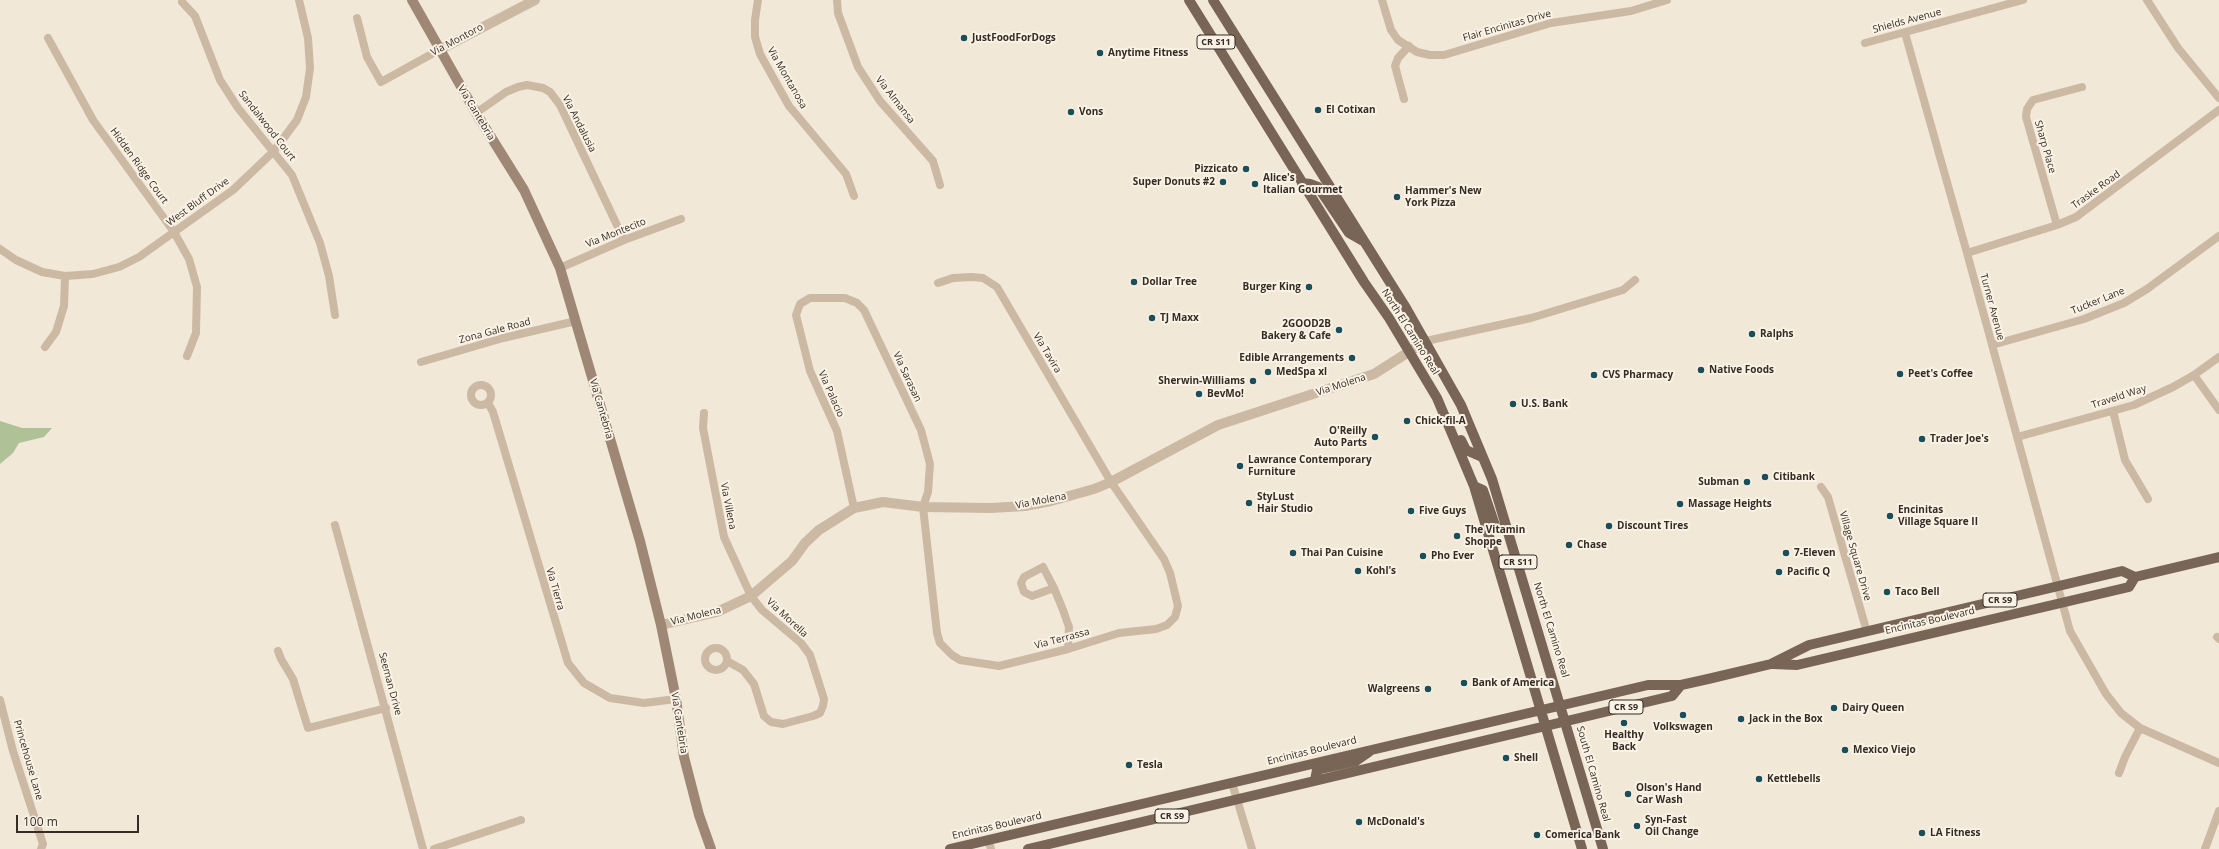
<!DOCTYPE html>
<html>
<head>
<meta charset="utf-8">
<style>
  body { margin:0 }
  #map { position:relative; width:2219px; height:849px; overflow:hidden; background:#f2e8d8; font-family:"Open Sans",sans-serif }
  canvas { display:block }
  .scale { position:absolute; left:16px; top:815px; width:123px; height:18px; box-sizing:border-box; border:2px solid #352c26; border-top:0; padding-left:5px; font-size:12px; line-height:14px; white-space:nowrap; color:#352c26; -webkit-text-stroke:3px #faf2e4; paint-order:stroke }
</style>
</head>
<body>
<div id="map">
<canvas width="2219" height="849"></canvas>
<div class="scale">100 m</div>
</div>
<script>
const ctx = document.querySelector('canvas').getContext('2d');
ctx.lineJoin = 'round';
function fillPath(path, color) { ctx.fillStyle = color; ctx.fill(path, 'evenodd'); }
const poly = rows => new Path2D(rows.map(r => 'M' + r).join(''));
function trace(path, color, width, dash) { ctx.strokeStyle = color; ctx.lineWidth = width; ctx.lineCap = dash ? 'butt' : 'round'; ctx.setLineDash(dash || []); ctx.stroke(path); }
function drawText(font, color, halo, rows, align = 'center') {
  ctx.font = font + ' "Open Sans",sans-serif'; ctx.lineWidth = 4; ctx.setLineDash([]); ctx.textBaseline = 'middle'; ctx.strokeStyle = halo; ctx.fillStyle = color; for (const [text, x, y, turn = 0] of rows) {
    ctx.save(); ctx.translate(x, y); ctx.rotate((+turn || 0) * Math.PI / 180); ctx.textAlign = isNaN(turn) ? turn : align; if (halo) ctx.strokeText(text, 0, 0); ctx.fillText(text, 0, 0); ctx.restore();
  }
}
const green = poly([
  [0,421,22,428,52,428,44,437,19,443,13,453,0,464]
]);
const minor = poly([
  [758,0,755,20,755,37,760,54,789,106,846,174,854,196],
  [837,0,838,13,858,67,880,101,933,161,940,185],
  [1382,0,1391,30,1398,40,1417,52,1430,55,1444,55,1551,23,1631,11,1667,0],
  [2147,0,2178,48,2219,98],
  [182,2,195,16,220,80,238,108,292,175,320,243,329,276,335,315],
  [357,18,367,57,381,82,439,50],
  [1905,33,1967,253,2070,631,2106,694,2121,713,2140,728,2219,763],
  [48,38,93,120,174,232,189,259,197,287,196,333,187,356],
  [1865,43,2023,0],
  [1404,99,1395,66,1398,58,1409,46],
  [476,113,506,92,518,87,527,85,543,88,550,92,560,105,624,240],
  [2057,225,2026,117,2027,109,2033,100,2082,87],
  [0,249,16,260,42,272,65,276,93,274,119,267,139,257,233,190,274,151,297,120,306,97,310,68,308,38,299,0],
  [1967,253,2057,225,2076,217,2219,110],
  [560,268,624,240,681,219],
  [1426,341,1531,318,1623,290,1635,280],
  [1992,345,2084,319,2124,303,2147,289,2219,236],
  [45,347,56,332,64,306,65,276],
  [421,362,503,338,576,321],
  [2194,375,2219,410],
  '471 395a10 10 0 1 1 20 0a10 10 0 1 1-20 0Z',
  [488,403,493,412,568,663,584,683,610,698,644,703,676,699],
  [2113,411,2125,460,2148,499],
  [704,413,703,428,724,537,751,596,762,610,801,643,810,655,824,699,823,706,820,713,813,716,783,724,771,722,764,716,754,684,743,670,727,661],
  [2017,437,2134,405,2173,387,2194,375,2219,357],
  [1821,487,1828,497,1867,632],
  [854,508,837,431,810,371,796,315,800,304,810,298,845,298,857,303,864,310,921,430,930,464,928,492,923,507,937,633,940,643,952,655,960,660,999,666,1068,649,1119,633,1156,629,1167,625,1175,617,1178,606,1170,573,1164,559,1111,482,997,287,983,278,971,277,953,278,938,283],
  [335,525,423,849],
  [1043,567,1054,588,1032,596,1024,592,1021,583,1024,577,1043,567],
  [1054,588,1063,610,1069,627,1068,649],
  [2217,637,2219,639],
  '705 659a11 11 0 1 1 22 0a11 11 0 1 1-22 0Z',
  [278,651,281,659,293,679,308,728,386,708],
  [0,700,13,751,43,844,41,849],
  [2119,773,2125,757,2140,728],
  [1232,783,1252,849],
  [988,840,991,849],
  [434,849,521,820],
  [2205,849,2219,811]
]);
const tertiary = poly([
  [439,50,535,0],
  [661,625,717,612,751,596,792,561,805,543,819,530,854,508,883,502,923,507,991,508,1025,506,1051,501,1094,489,1111,482,1218,425,1374,374,1426,341]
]);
const secondary = poly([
  [412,0,476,113,524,190,560,268,640,541,661,625,676,699,684,757,699,815,711,849]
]);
const primary = poly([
  [1189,0,1364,282,1389,318,1437,398,1474,486,1582,849],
  [1213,0,1406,308,1461,405,1492,479,1603,849],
  [1302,183,1310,184,1318,187,1349,233,1363,241],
  [1461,440,1466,450,1482,457],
  [1474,486,1483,490,1496,528,1508,530],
  [1773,664,1797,665,2129,587,2135,577],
  [1315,780,1317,770,1356,761,1369,752],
  [950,849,1648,685,1681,685,1708,679,1771,664,1809,645,2122,571,2135,577,2219,557],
  [1028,849,1672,696,1681,685]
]);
const markers = [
  [964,38,4,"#1a4e59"],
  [1100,53,4,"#1a4e59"],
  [1318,110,4,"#1a4e59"],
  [1071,112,4,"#1a4e59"],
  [1246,169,4,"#1a4e59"],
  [1223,182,4,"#1a4e59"],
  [1255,184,4,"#1a4e59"],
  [1397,197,4,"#1a4e59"],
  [1134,282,4,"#1a4e59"],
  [1309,287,4,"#1a4e59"],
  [1152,318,4,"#1a4e59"],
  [1339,330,4,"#1a4e59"],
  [1752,334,4,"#1a4e59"],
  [1352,358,4,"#1a4e59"],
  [1701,370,4,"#1a4e59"],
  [1268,372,4,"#1a4e59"],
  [1900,374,4,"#1a4e59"],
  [1594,375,4,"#1a4e59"],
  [1253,381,4,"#1a4e59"],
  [1199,394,4,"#1a4e59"],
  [1513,404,4,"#1a4e59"],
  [1407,421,4,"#1a4e59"],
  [1375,437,4,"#1a4e59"],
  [1922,439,4,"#1a4e59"],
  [1240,466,4,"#1a4e59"],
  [1765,477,4,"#1a4e59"],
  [1747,482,4,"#1a4e59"],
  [1249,503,4,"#1a4e59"],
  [1680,504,4,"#1a4e59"],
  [1411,511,4,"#1a4e59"],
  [1890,516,4,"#1a4e59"],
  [1609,526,4,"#1a4e59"],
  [1457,536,4,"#1a4e59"],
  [1569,545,4,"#1a4e59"],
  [1293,553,4,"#1a4e59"],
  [1786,553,4,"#1a4e59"],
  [1423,556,4,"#1a4e59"],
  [1358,571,4,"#1a4e59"],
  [1779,572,4,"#1a4e59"],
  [1887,592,4,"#1a4e59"],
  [1464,683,4,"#1a4e59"],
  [1428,689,4,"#1a4e59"],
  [1834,708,4,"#1a4e59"],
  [1683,715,4,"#1a4e59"],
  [1741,719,4,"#1a4e59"],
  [1624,723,4,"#1a4e59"],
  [1845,750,4,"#1a4e59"],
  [1506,758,4,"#1a4e59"],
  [1129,765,4,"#1a4e59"],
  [1759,779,4,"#1a4e59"],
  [1628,794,4,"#1a4e59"],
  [1359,822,4,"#1a4e59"],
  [1637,826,4,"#1a4e59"],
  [1922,833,4,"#1a4e59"],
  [1537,835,4,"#1a4e59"]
];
const shields = [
  [1216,42,38],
  [1518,562,38],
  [2000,600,34],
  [1626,707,34],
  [1172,816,34]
];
const shieldNames = [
  ["CR S11",1216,42],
  ["CR S11",1518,562],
  ["CR S9",2000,600],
  ["CR S9",1626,707],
  ["CR S9",1172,816]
];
const streetNames = [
  ["Shields Avenue",1907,21,-15],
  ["Flair Encinitas Drive",1507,26,-16],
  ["Via Montoro",457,40,-28],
  ["Via Montanosa",787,78,60],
  ["Via Almansa",895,100,52],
  ["Via Cantebria",476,113,59],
  ["Via Andalusia",579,124,63],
  ["Sandalwood Court",267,126,52],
  ["Sharp Place",2045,147,74],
  ["Hidden Ridge Court",139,166,54],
  ["Traske Road",2096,190,-36],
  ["West Bluff Drive",198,202,-36],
  ["Via Montecito",616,233,-22],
  ["Tucker Lane",2098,301,-22],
  ["Turner Avenue",1992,307,75],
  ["Zona Gale Road",495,331,-15],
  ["North El Camino Real",1410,332,58],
  ["Via Tavira",1047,353,59],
  ["Via Sarasan",907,377,65],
  ["Via Molena",1341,385,-18],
  ["Via Palacio",831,394,66],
  ["Traveld Way",2119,397,-18],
  ["Via Cantebria",601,409,74],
  ["Via Molena",1041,501,-11],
  ["Via Villena",728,506,79],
  ["Village Square Drive",1855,556,74],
  ["Via Tierra",555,589,74],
  ["Via Molena",696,616,-14],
  ["Via Morella",787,618,43],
  ["Encinitas Boulevard",1930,621,-13],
  ["North El Camino Real",1551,630,73],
  ["Via Terrassa",1062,639,-15],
  ["Seeman Drive",390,684,75],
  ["Via Cantebria",679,723,81],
  ["Encinitas Boulevard",1312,751,-14],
  ["Princehouse Lane",28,760,74],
  ["South El Camino Real",1593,774,74],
  ["Encinitas Boulevard",997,826,-13]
];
const poiNames = [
  ["JustFoodForDogs",972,38],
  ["Anytime Fitness",1108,53],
  ["El Cotixan",1326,110],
  ["Vons",1079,112],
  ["Pizzicato",1238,169,"right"],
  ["Alice's",1263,178],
  ["Italian Gourmet",1263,190],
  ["Super Donuts #2",1215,182,"right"],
  ["Hammer's New",1405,191],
  ["York Pizza",1405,203],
  ["Dollar Tree",1142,282],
  ["Burger King",1301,287,"right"],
  ["TJ Maxx",1160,318],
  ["2GOOD2B",1331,324,"right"],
  ["Bakery & Cafe",1331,336,"right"],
  ["Ralphs",1760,334],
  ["Edible Arrangements",1344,358,"right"],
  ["Native Foods",1709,370],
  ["MedSpa xl",1276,372],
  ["Peet's Coffee",1908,374],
  ["CVS Pharmacy",1602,375],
  ["Sherwin-Williams",1245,381,"right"],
  ["BevMo!",1207,394],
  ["U.S. Bank",1521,404],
  ["Chick-fil-A",1415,421],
  ["O'Reilly",1367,431,"right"],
  ["Auto Parts",1367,443,"right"],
  ["Trader Joe's",1930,439],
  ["Lawrance Contemporary",1248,460],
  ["Furniture",1248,472],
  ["Citibank",1773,477],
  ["Subman",1739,482,"right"],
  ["StyLust",1257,497],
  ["Hair Studio",1257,509],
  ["Massage Heights",1688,504],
  ["Encinitas",1898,510],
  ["Village Square II",1898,522],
  ["Five Guys",1419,511],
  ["Discount Tires",1617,526],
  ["The Vitamin",1465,530],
  ["Shoppe",1465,542],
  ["Chase",1577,545],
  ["Thai Pan Cuisine",1301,553],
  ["7-Eleven",1794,553],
  ["Pho Ever",1431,556],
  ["Kohl's",1366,571],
  ["Pacific Q",1787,572],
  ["Taco Bell",1895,592],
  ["Bank of America",1472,683],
  ["Walgreens",1420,689,"right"],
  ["Dairy Queen",1842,708],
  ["Jack in the Box",1749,719],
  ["Volkswagen",1683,727,"center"],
  ["Healthy",1624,735,"center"],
  ["Back",1624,747,"center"],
  ["Mexico Viejo",1853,750],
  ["Shell",1514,758],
  ["Tesla",1137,765],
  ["Kettlebells",1767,779],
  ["Olson's Hand",1636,788],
  ["Car Wash",1636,800],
  ["Syn-Fast",1645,820],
  ["Oil Change",1645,832],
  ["McDonald's",1367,822],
  ["LA Fitness",1930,833],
  ["Comerica Bank",1545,835]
];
fillPath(green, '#afc297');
trace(minor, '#cbb9a3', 8);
trace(tertiary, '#cbb9a3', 10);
trace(secondary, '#9e8875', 10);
trace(primary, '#786556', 10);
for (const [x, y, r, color] of markers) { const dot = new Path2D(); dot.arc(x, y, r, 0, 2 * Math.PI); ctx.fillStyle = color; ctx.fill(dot); trace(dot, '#faf2e4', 1.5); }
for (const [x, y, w] of shields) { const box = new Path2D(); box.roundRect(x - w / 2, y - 7, w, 14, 3); ctx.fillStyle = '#faf2e4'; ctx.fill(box); trace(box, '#352c26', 1); }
drawText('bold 9px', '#352c26', null, shieldNames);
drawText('10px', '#352c26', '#faf2e4', streetNames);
drawText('bold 10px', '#352c26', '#faf2e4', poiNames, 'left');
</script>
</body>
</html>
